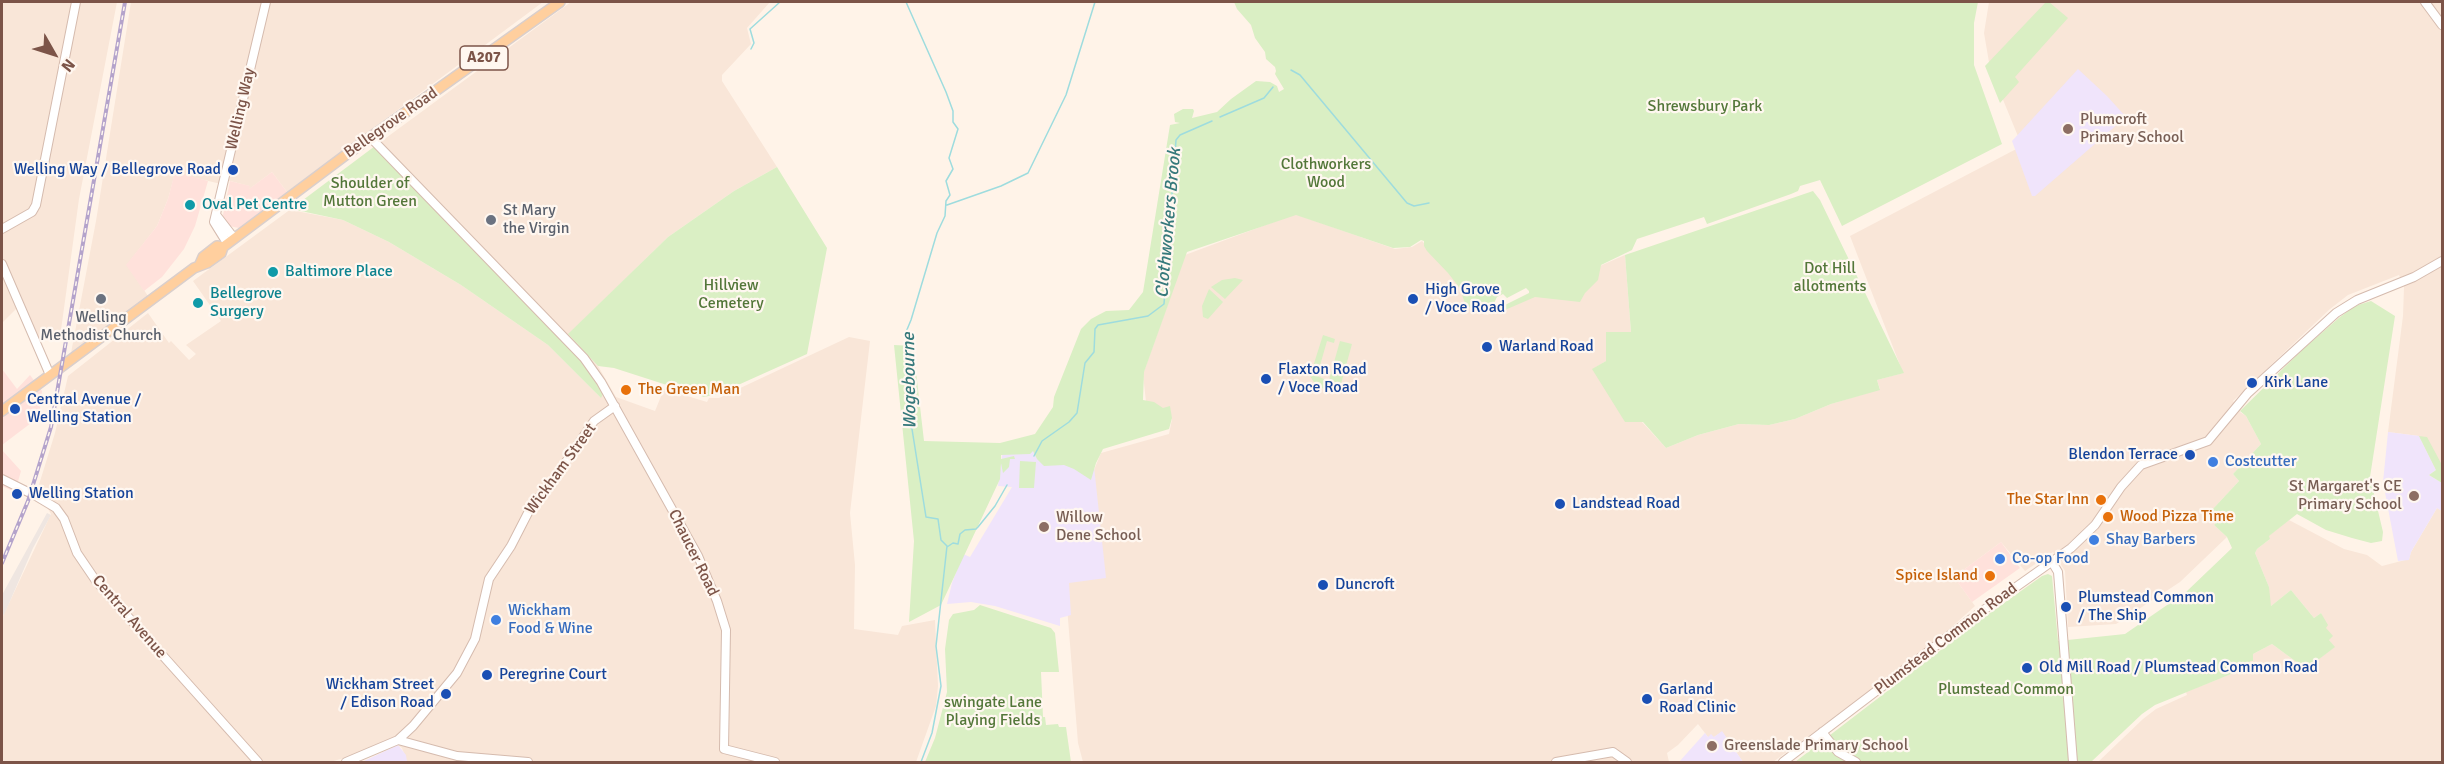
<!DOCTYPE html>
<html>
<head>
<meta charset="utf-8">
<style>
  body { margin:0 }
  #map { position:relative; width:2444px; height:764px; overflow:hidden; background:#fff3e8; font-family:Signika,sans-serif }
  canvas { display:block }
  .frame { position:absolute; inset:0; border:3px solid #7c5448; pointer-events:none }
  .north { position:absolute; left:24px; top:24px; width:60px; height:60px; -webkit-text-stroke:4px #fff7f0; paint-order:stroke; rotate:129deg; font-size:16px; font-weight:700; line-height:24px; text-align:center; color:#7c5448 }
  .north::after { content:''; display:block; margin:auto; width:21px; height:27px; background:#7c5448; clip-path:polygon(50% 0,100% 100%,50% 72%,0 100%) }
</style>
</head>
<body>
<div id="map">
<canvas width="2444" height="764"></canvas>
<div class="frame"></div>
<div class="north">N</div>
</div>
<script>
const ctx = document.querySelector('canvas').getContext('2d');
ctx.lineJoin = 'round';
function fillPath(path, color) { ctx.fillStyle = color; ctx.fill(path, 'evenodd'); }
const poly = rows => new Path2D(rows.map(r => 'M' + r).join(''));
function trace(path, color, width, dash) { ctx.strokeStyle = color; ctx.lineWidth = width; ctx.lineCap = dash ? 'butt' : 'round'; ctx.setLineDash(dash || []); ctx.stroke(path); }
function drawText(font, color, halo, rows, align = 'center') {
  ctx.font = font + ' Signika,sans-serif'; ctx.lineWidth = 4.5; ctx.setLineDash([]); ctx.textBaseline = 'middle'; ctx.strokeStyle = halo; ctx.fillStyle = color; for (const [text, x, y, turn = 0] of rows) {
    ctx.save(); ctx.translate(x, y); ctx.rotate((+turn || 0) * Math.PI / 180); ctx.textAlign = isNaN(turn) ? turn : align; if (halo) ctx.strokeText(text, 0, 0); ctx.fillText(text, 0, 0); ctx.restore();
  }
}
const residential = poly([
  [2,2,117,2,79,199,61,330,39,340,22,303,2,323],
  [131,2,543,2,287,192,272,172,248,190,249,186,223,179,221,184,175,173,168,199,157,226,127,265,148,296,71,353,96,221],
  [571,2,770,2,747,28,751,44,722,75,722,81,777,167,734,191,668,237,569,334,598,366,616,397,655,411,664,389,707,402,709,398,719,398,849,337,870,341,850,513,855,565,854,629,898,635,902,626,935,620,938,686,936,706,916,762,407,762,402,748,389,740,351,756,330,762,2,762,2,618,51,514,37,491,55,433,68,376,148,313,169,343,171,341,189,360,196,354,186,345,221,321,193,281,295,206,296,211,343,220,389,242,461,285,548,345,601,398,583,363,375,146],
  [1989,2,2442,2,2442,483,2419,436,2388,432,2403,316,2404,287,2399,275,2348,295,2330,309,2233,401,2241,410,2240,412,2246,416,2261,444,2233,474,2239,481,2212,510,2221,518,2214,525,2227,537,2180,582,2116,624,2068,627,2065,571,2053,552,2025,571,2001,542,1954,577,1975,606,1925,651,1773,762,1743,762,1722,732,1714,737,1708,737,1698,724,1678,745,1667,753,1669,762,1083,762,1078,743,1065,582,1094,470,1101,453,1169,434,1172,419,1146,402,1143,374,1185,255,1295,214,1395,249,1412,247,1422,241,1487,315,1625,255,1631,332,1606,361,1593,369,1666,448,1698,435,1739,424,1769,425,1795,419,1831,404,1880,389,1877,380,1903,373,1850,236,2022,146,1990,68,1984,33],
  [2437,508,2442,511,2442,762,2098,762,2143,719,2156,709,2187,695,2186,692,2246,668,2253,654,2272,644,2306,669,2334,647,2329,640,2321,613,2314,618,2291,590,2271,606,2269,600,2269,587,2255,553,2257,549,2270,539,2268,536,2289,520,2344,549,2367,555,2382,566,2409,559,2411,552]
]);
const commercial = poly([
  [175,172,208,181,195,226,184,249,162,277,144,291,126,265,157,226,168,199],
  [272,172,287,192,239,228,229,226,224,222,223,215,230,181,250,186,249,189],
  [2,369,17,389,30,375,42,391,39,417,2,445],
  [2,450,21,471,15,492,2,486],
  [2001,542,2020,568,1972,602,1954,577]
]);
const industrial = poly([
  [47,513,51,515,33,548,4,615,2,614,2,595]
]);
const education = poly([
  [2078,69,2107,96,2126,117,2035,196,2032,196,2012,141],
  [2388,432,2419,436,2436,470,2429,475,2442,483,2442,511,2437,508,2411,552,2409,560,2398,561,2383,482],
  [1003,449,1030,449,1093,457,1106,578,1069,583,1071,615,1060,618,1060,626,995,606,971,602,947,604,952,583,963,554,970,557,1012,487,998,486],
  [1722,731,1743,762,1679,762,1705,733,1708,737,1711,734,1714,737],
  [398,745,406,755,407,762,362,762]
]);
const green = poly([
  [1234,2,1978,2,1974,23,1974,65,2002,144,1842,226,1820,180,1800,186,1798,191,1791,194,1707,224,1704,217,1637,239,1632,250,1601,265,1598,280,1585,293,1580,302,1535,297,1498,313,1497,310,1501,307,1529,293,1529,291,1526,288,1507,298,1503,294,1497,297,1493,305,1472,309,1465,303,1459,287,1448,273,1427,251,1424,246,1424,241,1421,240,1410,247,1393,248,1296,215,1187,252,1144,372,1143,400,1154,402,1163,408,1170,406,1172,418,1169,429,1103,449,1096,463,1091,480,1074,469,1064,465,1044,466,1037,459,1033,451,1030,454,1001,455,1001,459,1014,456,1015,459,1010,459,1009,467,1003,473,1001,463,1000,479,941,605,909,622,914,541,894,345,913,346,924,441,1000,443,1035,434,1053,407,1054,397,1081,329,1091,319,1106,311,1129,310,1143,292,1170,125,1180,123,1175,122,1174,114,1183,109,1193,109,1194,111,1192,118,1217,112,1231,99,1256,81,1270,82,1277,86,1279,92,1284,89,1275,74,1276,71,1275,67,1266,59,1265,52,1255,38,1251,25,1237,9],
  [2046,2,2049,2,2068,18,2015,77,2019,82,2000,103,1985,66],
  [375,146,583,363,603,394,601,398,548,345,461,285,389,242,343,220,296,210,295,206],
  [777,167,827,248,807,354,718,394,704,397,614,368,598,366,568,334,668,237,734,191],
  [1813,191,1820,200,1904,373,1877,380,1880,390,1831,404,1795,419,1769,425,1739,424,1698,435,1666,448,1643,422,1625,422,1592,369,1606,361,1606,332,1631,332,1625,255],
  [1235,278,1243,280,1225,299,1211,287,1222,280],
  [1209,289,1223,302,1208,319,1203,317,1202,306],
  [2371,301,2395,316,2370,477,2383,532,2382,541,2371,543,2352,538,2326,530,2297,514,2269,536,2270,539,2257,549,2255,553,2269,587,2271,606,2291,590,2314,618,2321,613,2328,625,2326,628,2333,636,2329,640,2335,647,2306,669,2272,644,2253,654,2253,661,2250,661,2246,668,2155,705,2142,714,2091,762,1795,762,1976,623,2042,576,2048,574,2052,576,2058,641,2125,634,2186,592,2232,548,2227,537,2214,525,2220,518,2211,511,2239,481,2233,474,2261,444,2246,416,2240,411,2302,350,2340,317,2355,306],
  [1323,335,1335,339,1334,343,1327,341,1317,376,1326,380,1329,380,1340,341,1352,344,1341,384,1330,390,1317,387,1310,376],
  [2419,436,2427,437,2442,465,2442,483,2429,475,2436,470],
  [1020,461,1036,462,1034,488,1019,488],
  [980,605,1051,628,1055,633,1059,672,1041,672,1043,717,1045,717,1046,725,1058,724,1059,727,1066,727,1071,762,925,762,935,738,947,692,945,649,949,620,953,614,974,610]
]);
const stream = poly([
  [906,2,946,92,953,111,953,122,958,129,949,158,953,169,946,181,950,195,946,201,945,216,937,233,911,320,906,332,905,366,909,426,912,429,926,517,938,519,941,540,947,546,936,646,941,686,932,733,921,762],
  [751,49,754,43,750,29,780,2],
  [1291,70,1300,75,1407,203,1414,206,1429,203],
  [1220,117,1264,98,1273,87],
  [947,205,1001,186,1028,173,1066,95,1095,2],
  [1034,456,1042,441,1069,422,1077,413,1085,363,1094,352,1095,329,1098,325,1148,316,1164,304,1176,140,1180,135,1212,121],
  [947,547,953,543,958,544,960,534,965,530,976,529,978,527,995,506,1007,485]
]);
const minor = poly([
  [2425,2,2442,25],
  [370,137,584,358,601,382,698,556,717,601,726,630,724,749,775,762],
  [217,216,234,238],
  [2,229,32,212,36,205,76,2],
  [227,243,214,222,266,2],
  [2,264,50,375],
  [2,479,36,496,56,508,64,519,77,553,96,581,258,762],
  [2052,562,2058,572,2073,762],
  [1822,732,1838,752,1856,762],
  [398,740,457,756,528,762],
  [346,762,398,740,413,726,457,673,475,639,489,579,511,546,531,507,552,482,594,421,615,406],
  [1556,762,1613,752,1627,762],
  [1783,762,1971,619,2071,548,2095,525,2121,487,2141,465,2208,441,2248,393,2336,313,2357,300,2414,277,2442,261]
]);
const major = poly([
  [200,264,203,257,217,246,223,247],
  [2,411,194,268,207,263,221,253,223,247,347,154,560,2]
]);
const rail = poly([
  [2,563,28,501,51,427,125,2]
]);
const markers = [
  [2068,129,6,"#8d6e63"],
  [233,170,6,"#1a4fb4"],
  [190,205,6,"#0f9aa8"],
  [491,220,6,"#6b7280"],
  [273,272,6,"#0f9aa8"],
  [101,299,6,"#6b7280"],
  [1413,299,6,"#1a4fb4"],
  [198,303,6,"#0f9aa8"],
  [1487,347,6,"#1a4fb4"],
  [1266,379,6,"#1a4fb4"],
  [2252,383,6,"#1a4fb4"],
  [626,390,6,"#e8710a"],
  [15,409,6,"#1a4fb4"],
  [2190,455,6,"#1a4fb4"],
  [2213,462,6,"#3f7fe0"],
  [17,494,6,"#1a4fb4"],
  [2414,496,6,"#8d6e63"],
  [2101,500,6,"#e8710a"],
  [1560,504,6,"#1a4fb4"],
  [2108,517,6,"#e8710a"],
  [1044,527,6,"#8d6e63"],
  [2094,540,6,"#3f7fe0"],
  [2000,559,6,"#3f7fe0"],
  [1990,576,6,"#e8710a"],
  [1323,585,6,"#1a4fb4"],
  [2066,607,6,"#1a4fb4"],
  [496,620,6,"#3f7fe0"],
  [2027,668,6,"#1a4fb4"],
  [487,675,6,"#1a4fb4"],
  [446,694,6,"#1a4fb4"],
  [1647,699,6,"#1a4fb4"],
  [1712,746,6,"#8d6e63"]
];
const shields = [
  [484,58,48]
];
const shieldNames = [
  ["A207",484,58]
];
const parkNames = [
  ["Shrewsbury Park",1705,107],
  ["Clothworkers",1326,165],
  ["Wood",1326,183],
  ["Shoulder of",370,184],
  ["Mutton Green",370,202],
  ["Dot Hill",1830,269],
  ["allotments",1830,287],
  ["Hillview",731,286],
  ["Cemetery",731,304],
  ["Plumstead Common",2006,690],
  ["swingate Lane",993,703],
  ["Playing Fields",993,721]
];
const streetNames = [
  ["Welling Way",241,109,-77],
  ["Bellegrove Road",391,123,-35],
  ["Wickham Street",561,469,-54],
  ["Chaucer Road",693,553,64],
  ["Central Avenue",129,617,49],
  ["Plumstead Common Road",1946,639,-37]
];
const educationNames = [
  ["Plumcroft",2080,120],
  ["Primary School",2080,138],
  ["St Margaret's CE",2402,487,"right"],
  ["Primary School",2402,505,"right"],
  ["Willow",1056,518],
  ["Dene School",1056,536],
  ["Greenslade Primary School",1724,746]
];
const transitNames = [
  ["Welling Way / Bellegrove Road",221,170,"right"],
  ["High Grove",1425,290],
  ["/ Voce Road",1425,308],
  ["Warland Road",1499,347],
  ["Flaxton Road",1278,370],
  ["/ Voce Road",1278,388],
  ["Kirk Lane",2264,383],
  ["Central Avenue /",27,400],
  ["Welling Station",27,418],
  ["Blendon Terrace",2178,455,"right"],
  ["Welling Station",29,494],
  ["Landstead Road",1572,504],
  ["Duncroft",1335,585],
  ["Plumstead Common",2078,598],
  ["/ The Ship",2078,616],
  ["Old Mill Road / Plumstead Common Road",2039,668],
  ["Peregrine Court",499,675],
  ["Wickham Street",434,685,"right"],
  ["/ Edison Road",434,703,"right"],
  ["Garland",1659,690],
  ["Road Clinic",1659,708]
];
const cultureNames = [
  ["Oval Pet Centre",202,205],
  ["Baltimore Place",285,272],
  ["Bellegrove",210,294],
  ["Surgery",210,312]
];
const worshipNames = [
  ["St Mary",503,211],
  ["the Virgin",503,229],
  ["Welling",101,318,"center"],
  ["Methodist Church",101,336,"center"]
];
const foodNames = [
  ["The Green Man",638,390],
  ["The Star Inn",2089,500,"right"],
  ["Wood Pizza Time",2120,517],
  ["Spice Island",1978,576,"right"]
];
const shopNames = [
  ["Costcutter",2225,462],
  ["Shay Barbers",2106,540],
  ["Co-op Food",2012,559],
  ["Wickham",508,611],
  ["Food & Wine",508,629]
];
const waterNames = [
  ["Clothworkers Brook",1169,223,-85],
  ["Wogebourne",910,381,-91]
];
fillPath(residential, '#f9e6d8');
fillPath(commercial, '#ffe1db');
fillPath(industrial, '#efe6e1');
fillPath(education, '#f0e4fb');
fillPath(green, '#daefc4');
trace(stream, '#9edcde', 1.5);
trace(minor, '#d5bbae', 10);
trace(major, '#dacfcc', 12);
trace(minor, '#fff', 8);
trace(major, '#ffcf9e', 9);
trace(rail, '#b4a3cb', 4);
trace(rail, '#fff7f0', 1.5, [4.5]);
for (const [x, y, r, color] of markers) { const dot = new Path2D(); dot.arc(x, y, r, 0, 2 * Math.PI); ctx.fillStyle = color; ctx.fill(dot); trace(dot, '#fff7f0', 2); }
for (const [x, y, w] of shields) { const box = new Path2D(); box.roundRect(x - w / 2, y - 12, w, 24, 4.5); ctx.fillStyle = '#fff7f0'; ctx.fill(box); trace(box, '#7c5448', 1.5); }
drawText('bold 15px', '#7c5448', null, shieldNames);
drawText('16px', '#537739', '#fff7f0', parkNames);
drawText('16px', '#7c5448', '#fff7f0', streetNames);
drawText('16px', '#785e54', '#fff7f0', educationNames, 'left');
drawText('16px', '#164399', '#fff7f0', transitNames, 'left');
drawText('16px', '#0d838f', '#fff7f0', cultureNames, 'left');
drawText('16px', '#5b616d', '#fff7f0', worshipNames, 'left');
drawText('16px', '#c56008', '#fff7f0', foodNames, 'left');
drawText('16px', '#366cbe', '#fff7f0', shopNames, 'left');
drawText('italic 18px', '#36797b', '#fff7f0', waterNames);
</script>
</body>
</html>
